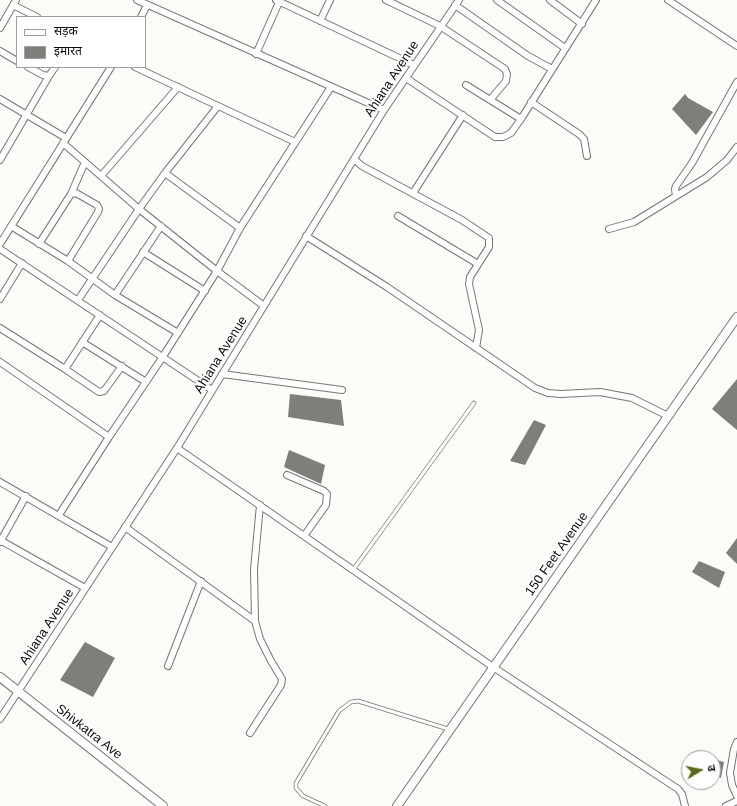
<!DOCTYPE html>
<html>
<head>
<meta charset="utf-8">
<style>
  body { margin:0 }
  #map { position:relative; width:737px; height:806px; overflow:hidden; background:#fafcf7; font-family:Helvetica,"Noto Sans Devanagari",sans-serif }
  canvas { display:block }
  .legend { position:absolute; left:16px; top:16px; width:130px; height:52px; box-sizing:border-box; background:#fff; border:1px solid #9d9e9d; margin:0; padding:5px 7px; list-style:none; font-size:12px; color:#0b0c0a }
  .legend li { display:flex; align-items:center; gap:8px; height:20px }
  .legend b { width:20px; border:1px solid #9d9e9d }
  .north { position:absolute; left:681px; top:750px; width:40px; height:40px; box-sizing:border-box; background:#fff; border:1px solid #9d9e9d; border-radius:50%; rotate:80deg; font-size:11px; font-weight:700; line-height:16px; text-align:center; color:#0b0c0a }
  .north::after { content:''; display:block; margin:auto; width:14px; height:18px; background:#596a16; clip-path:polygon(50% 0,100% 100%,50% 72%,0 100%) }
</style>
</head>
<body>
<div id="map">
<canvas width="737" height="806"></canvas>
<ul class="legend">
<li><b style="height:5px;background:#fff"></b>सड़क</li>
<li><b style="height:11px;background:#7d7f7a"></b>इमारत</li>
</ul>
<div class="north">उ</div>
</div>
<script>
const ctx = document.querySelector('canvas').getContext('2d');
ctx.lineJoin = 'round';
function fillPath(path, color) { ctx.fillStyle = color; ctx.fill(path, 'evenodd'); }
const poly = rows => new Path2D(rows.map(r => 'M' + r).join(''));
function trace(path, color, width, dash) { ctx.strokeStyle = color; ctx.lineWidth = width; ctx.lineCap = dash ? 'butt' : 'round'; ctx.setLineDash(dash || []); ctx.stroke(path); }
function drawText(font, color, halo, rows, align = 'center') {
  ctx.font = font + ' Helvetica,sans-serif'; ctx.lineWidth = 4; ctx.setLineDash([]); ctx.textBaseline = 'middle'; ctx.strokeStyle = halo; ctx.fillStyle = color; for (const [text, x, y, turn = 0] of rows) {
    ctx.save(); ctx.translate(x, y); ctx.rotate((+turn || 0) * Math.PI / 180); ctx.textAlign = isNaN(turn) ? turn : align; if (halo) ctx.strokeText(text, 0, 0); ctx.fillText(text, 0, 0); ctx.restore();
  }
}
const building = poly([
  [685,94,688,98,713,112,696,135,672,109],
  [737,379,737,430,712,409],
  [290,394,341,400,344,426,288,417],
  [534,420,546,425,525,465,510,461],
  [289,450,325,465,321,484,284,467],
  [737,538,737,564,726,553],
  [699,561,725,572,719,588,692,572],
  [85,642,115,658,93,697,60,680],
  [713,759,724,762,721,778,713,775]
]);
const lane = poly([
  [353,570,474,403],
  [325,806,303,796,296,788,296,783,339,711,351,702,358,701,448,729]
]);
const street = poly([
  [137,0,384,110],
  [276,0,414,65],
  [386,0,440,26,505,69,507,74,506,81,490,100],
  [497,0,565,48],
  [550,0,582,24],
  [668,0,737,46],
  [13,5,37,17],
  [455,5,528,56,552,69],
  [141,17,147,5],
  [320,21,330,0],
  [0,28,16,0],
  [0,51,17,61],
  [256,54,280,0],
  [28,67,43,75,49,76,55,67],
  [135,67,295,142],
  [406,78,495,137,503,137,511,133,521,119,596,0],
  [466,85,521,119],
  [0,99,66,138],
  [531,102,579,134,584,139,587,156],
  [63,143,139,209,165,173,218,106],
  [354,159,362,166,462,220,489,238,489,247,470,277,469,284,479,330,476,348],
  [0,160,49,76],
  [165,173,240,228],
  [101,176,178,87],
  [413,193,463,115],
  [71,194,85,162],
  [676,196,675,189,676,186,692,163,737,82],
  [398,216,478,264],
  [11,226,68,261],
  [609,229,634,222,707,177,727,160,737,147],
  [306,236,387,287,535,388,548,393,561,394,600,392,632,398,668,416],
  [0,244,111,67],
  [39,244,71,194,76,193,97,205,99,209,98,212,68,261,115,295,178,333],
  [0,249,212,390],
  [143,252,205,291],
  [115,295,161,226],
  [0,299,22,263],
  [78,300,139,209,217,271,264,306],
  [0,328,65,369,99,392,104,391,122,366],
  [82,342,146,382],
  [0,362,109,437,162,358,217,271,240,228,331,87],
  [65,369,100,315],
  [222,374,342,390],
  [177,448,493,667,678,789,682,794,685,806],
  [287,475,324,491,327,494,326,505,304,536],
  [0,482,112,547],
  [59,515,109,437],
  [125,527,255,621],
  [0,540,85,588],
  [0,542,26,496],
  [168,666,201,581],
  [0,719,177,448,384,110,459,0],
  [250,733,281,685,282,679,271,661,260,639,255,621,254,569,260,505],
  [737,742,734,749,730,773,732,785,737,796],
  [726,806,737,801]
]);
const secondary = poly([
  [0,677,163,806],
  [397,806,737,317]
]);
const streetNames = [
  ["Ahiana Avenue",392,79,-57],
  ["Ahiana Avenue",221,355,-58],
  ["150 Feet Avenue",557,554,-55],
  ["Ahiana Avenue",47,627,-57],
  ["Shivkatra Ave",89,732,38]
];
fillPath(building, '#7d7f7a');
trace(lane, '#767773', 4.5);
trace(street, '#767773', 8);
trace(secondary, '#767773', 10);
trace(lane, '#fff', 3);
trace(street, '#fff', 6);
trace(secondary, '#fff', 8);
drawText('13px', '#0b0c0a', '#fff', streetNames);
</script>
</body>
</html>
